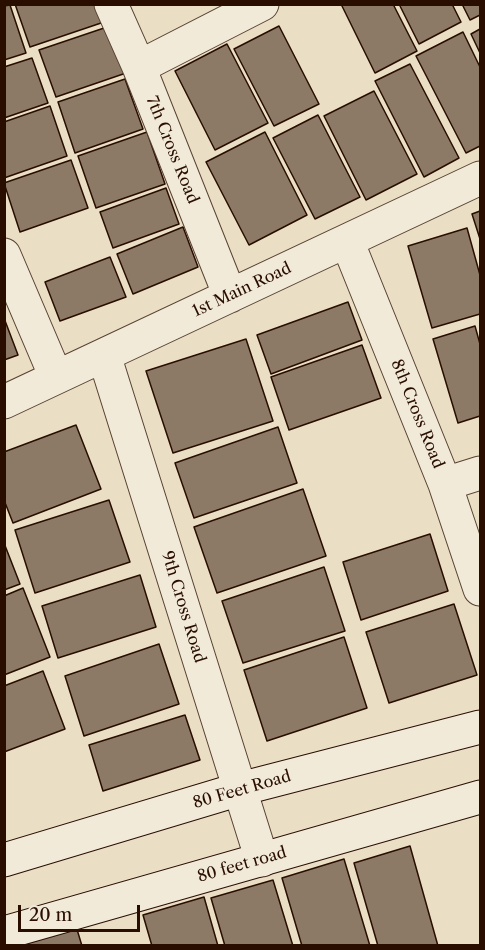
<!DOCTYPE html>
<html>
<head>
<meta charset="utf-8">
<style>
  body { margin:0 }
  #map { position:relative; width:485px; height:950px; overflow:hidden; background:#eadec5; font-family:"Libre Caslon Text",serif }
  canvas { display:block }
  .frame { position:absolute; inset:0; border:6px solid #290e00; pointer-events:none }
  .scale { position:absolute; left:18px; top:905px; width:122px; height:27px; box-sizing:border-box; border:3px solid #290e00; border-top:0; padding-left:8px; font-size:18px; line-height:21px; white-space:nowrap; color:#290e00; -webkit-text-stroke:4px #f1ead9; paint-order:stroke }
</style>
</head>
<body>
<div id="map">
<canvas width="485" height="950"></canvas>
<div class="frame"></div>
<div class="scale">20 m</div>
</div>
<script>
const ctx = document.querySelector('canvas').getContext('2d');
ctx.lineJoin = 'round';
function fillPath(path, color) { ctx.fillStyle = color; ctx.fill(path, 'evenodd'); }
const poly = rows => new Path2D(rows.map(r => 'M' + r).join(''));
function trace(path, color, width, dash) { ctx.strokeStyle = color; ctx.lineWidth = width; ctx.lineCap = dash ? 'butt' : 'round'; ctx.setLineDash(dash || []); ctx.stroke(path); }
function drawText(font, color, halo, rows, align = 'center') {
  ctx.font = font + ' "Libre Caslon Text",serif'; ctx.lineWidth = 4.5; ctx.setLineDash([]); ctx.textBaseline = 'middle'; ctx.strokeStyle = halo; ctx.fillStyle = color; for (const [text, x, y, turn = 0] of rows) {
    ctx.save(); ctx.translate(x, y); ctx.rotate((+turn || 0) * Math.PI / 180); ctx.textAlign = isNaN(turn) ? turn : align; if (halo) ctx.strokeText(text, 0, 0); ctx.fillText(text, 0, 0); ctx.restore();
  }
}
const building = poly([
  [15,4,102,4,107,21,30,47,15,4],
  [341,4,393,4,417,51,375,73,341,4],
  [399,4,452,4,461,22,419,44,399,4],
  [462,4,480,4,480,15,470,20,462,4],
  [10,5,26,53,4,60,4,6,10,5],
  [113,25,129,72,56,97,39,50,113,25],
  [279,26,319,104,274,126,234,49,279,26],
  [480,29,480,53,471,34,480,29],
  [463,32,480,67,480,146,466,153,416,56,463,32],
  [227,44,268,123,215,150,175,71,227,44],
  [32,58,48,103,4,118,4,67,32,58],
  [410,64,459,158,424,177,375,81,410,64],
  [125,79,143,129,75,153,58,102,125,79],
  [374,91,417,174,366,200,324,116,374,91],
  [50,106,67,156,4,178,4,122,50,106],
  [318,115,360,197,315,219,273,138,318,115],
  [147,132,165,184,96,208,78,156,147,132],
  [265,132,307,215,249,245,206,162,265,132],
  [71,160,88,208,20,232,4,183,71,160],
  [166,188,179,224,113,248,100,212,166,188],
  [480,211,480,239,472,214,480,211],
  [183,227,198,267,133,294,117,254,183,227],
  [467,228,480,275,480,314,432,328,408,246,467,228],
  [110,257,126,297,60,321,45,282,110,257],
  [348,302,362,340,271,374,257,335,348,302],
  [4,318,18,355,4,360,4,318],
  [475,326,480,344,480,416,458,423,433,339,475,326],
  [246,339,273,421,173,453,146,371,246,339],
  [362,345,381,398,289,430,271,377,362,345],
  [76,425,101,489,13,523,4,500,4,452,76,425],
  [278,427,297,483,194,518,175,463,278,427],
  [303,489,326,556,217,593,194,527,303,489],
  [109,500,130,562,35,593,15,530,109,500],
  [430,534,448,591,361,620,343,562,430,534],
  [4,543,20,584,4,590,4,543],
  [324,567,345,631,243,663,222,601,324,567],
  [140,575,156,627,58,658,42,606,140,575],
  [23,588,50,657,4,675,4,596,23,588],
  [454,604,477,675,389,703,366,632,454,604],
  [344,637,367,708,267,741,244,670,344,637],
  [159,644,179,704,84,736,65,676,159,644],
  [43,671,65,729,4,752,4,686,43,671],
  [185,715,200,760,103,791,89,745,185,715],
  [410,846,438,946,378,946,354,863,410,846],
  [344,859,370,946,302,946,282,878,344,859],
  [273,880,293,946,225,946,211,898,273,880],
  [204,897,218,946,152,946,143,915,204,897],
  [76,926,82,946,8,946,76,926]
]);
const street = poly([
  [111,4,139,67,230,296],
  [139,67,262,4],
  [347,241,445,484,480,589],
  [4,255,56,377],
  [104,355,262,860],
  [4,402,480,178],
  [445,484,480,473]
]);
const secondary = poly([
  [4,860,240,789,480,727],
  [4,933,480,797]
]);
const streetNames = [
  ["7th Cross Road",172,150,68],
  ["1st Main Road",242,290,-25],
  ["8th Cross Road",417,414,68],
  ["9th Cross Road",183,607,73],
  ["80 Feet Road",242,790,-16],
  ["80 feet road",242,865,-16]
];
fillPath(building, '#8d7a66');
trace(building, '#290e00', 1.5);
trace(street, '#594231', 35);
trace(secondary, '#290e00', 35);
trace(street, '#f1ead9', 33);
trace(secondary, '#f1ead9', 33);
drawText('16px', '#290e00', '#f1ead9', streetNames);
</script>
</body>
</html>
